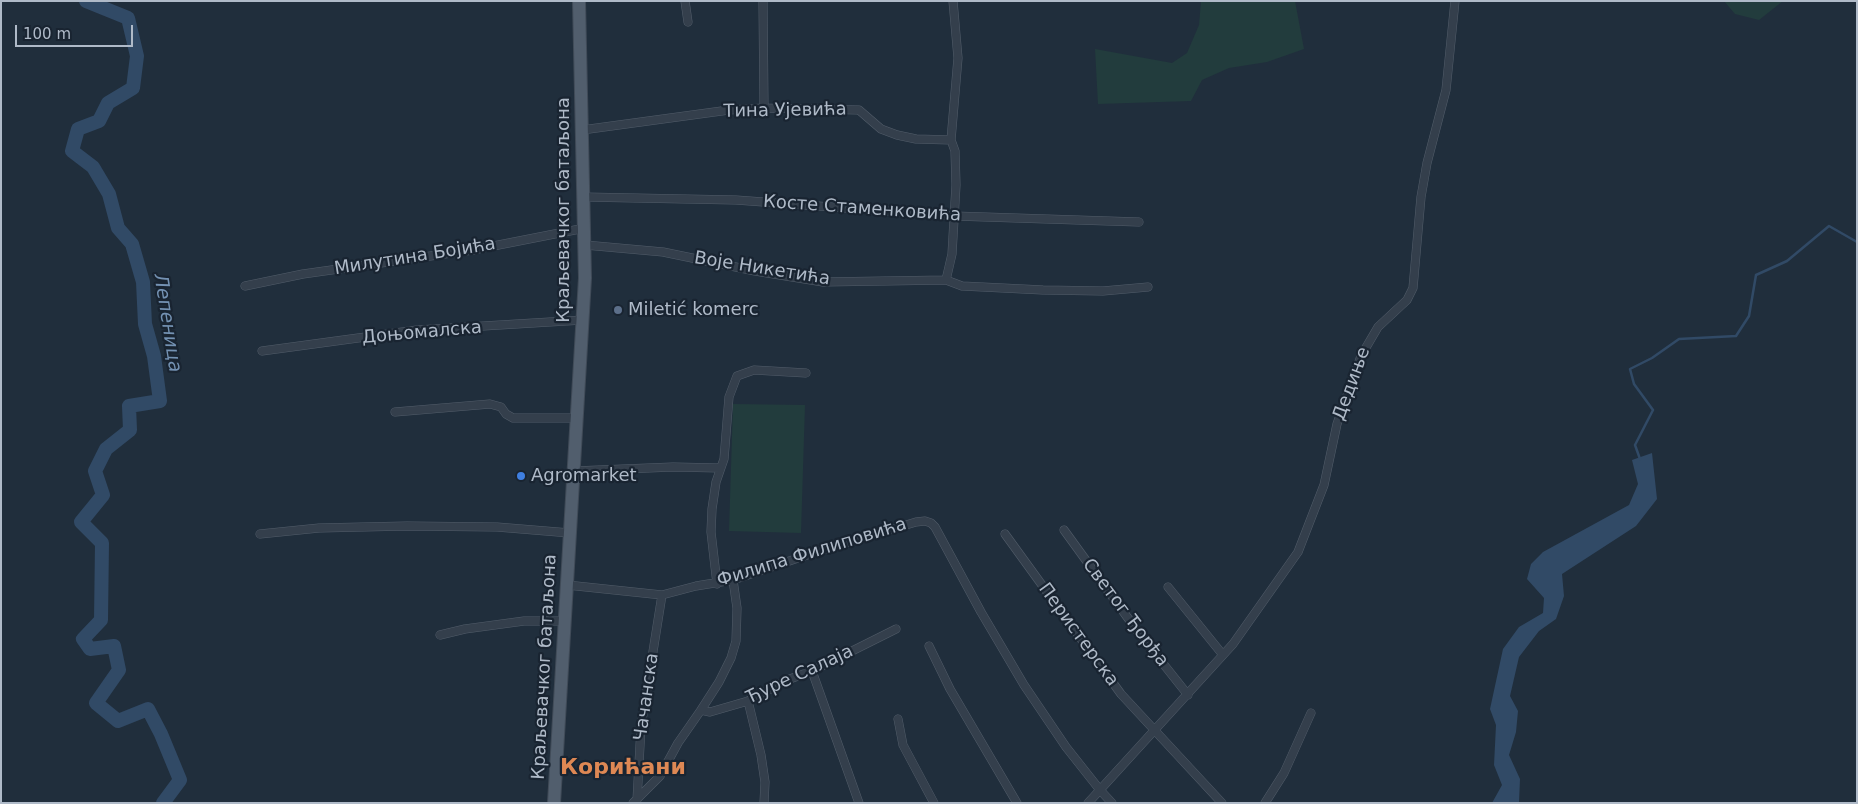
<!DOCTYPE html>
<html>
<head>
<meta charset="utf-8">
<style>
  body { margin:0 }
  #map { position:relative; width:1858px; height:804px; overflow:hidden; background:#202e3c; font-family:"DejaVu Sans",sans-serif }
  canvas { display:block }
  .frame { position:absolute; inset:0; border:2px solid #afbac8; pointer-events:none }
  .scale { position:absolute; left:15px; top:25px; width:118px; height:22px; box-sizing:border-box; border:2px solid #afbac8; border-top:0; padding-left:6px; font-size:15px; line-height:18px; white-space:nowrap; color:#afbac8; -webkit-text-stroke:4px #192431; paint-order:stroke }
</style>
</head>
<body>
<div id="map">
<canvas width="1858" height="804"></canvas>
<div class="frame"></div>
<div class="scale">100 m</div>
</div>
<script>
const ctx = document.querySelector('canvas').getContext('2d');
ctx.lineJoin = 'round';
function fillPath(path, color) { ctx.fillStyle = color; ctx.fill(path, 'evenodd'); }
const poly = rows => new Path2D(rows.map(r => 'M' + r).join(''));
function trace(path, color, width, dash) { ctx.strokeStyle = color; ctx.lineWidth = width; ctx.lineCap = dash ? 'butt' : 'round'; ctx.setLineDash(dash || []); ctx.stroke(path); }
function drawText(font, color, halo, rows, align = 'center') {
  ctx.font = font + ' "DejaVu Sans",sans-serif'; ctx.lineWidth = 4.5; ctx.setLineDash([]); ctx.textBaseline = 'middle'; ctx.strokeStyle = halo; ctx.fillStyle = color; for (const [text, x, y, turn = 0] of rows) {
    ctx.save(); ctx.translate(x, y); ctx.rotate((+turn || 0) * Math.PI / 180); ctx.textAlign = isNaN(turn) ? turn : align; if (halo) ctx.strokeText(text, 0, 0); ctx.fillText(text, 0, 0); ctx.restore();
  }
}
const green = poly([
  [1201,1,1295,1,1304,49,1267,62,1229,68,1202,80,1191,101,1098,104,1095,49,1172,63,1187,53,1199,25],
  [1724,1,1783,1,1759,20,1735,14],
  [733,404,805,405,801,533,729,531]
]);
const water = poly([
  [1652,453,1657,499,1636,526,1562,574,1564,596,1556,619,1539,631,1519,657,1510,696,1518,711,1516,732,1509,755,1520,779,1519,803,1492,803,1502,785,1494,765,1496,725,1490,709,1503,649,1519,627,1543,613,1544,598,1527,579,1531,564,1543,552,1629,505,1638,484,1632,460]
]);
const stream = poly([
  [1640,459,1635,445,1653,410,1634,384,1630,369,1652,358,1679,339,1736,336,1749,316,1756,275,1787,261,1829,226,1857,242]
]);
const river = poly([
  [86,1,128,18,137,56,133,88,108,103,99,121,78,129,72,151,93,167,109,194,118,228,132,244,143,282,145,324,154,356,160,401,129,406,130,430,106,449,95,471,103,495,81,522,102,543,101,620,83,639,90,649,114,646,119,670,96,703,118,721,148,709,161,734,180,780,163,803]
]);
const minor = poly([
  [685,1,688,22],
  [763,1,764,108],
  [582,130,729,110,764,108,859,110,881,129,897,135,916,139,951,140],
  [584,197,736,200,954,216,1139,222],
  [585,245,663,252,755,271,823,282,946,280,962,286,1043,290,1103,291,1148,287],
  [946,280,952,254,956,185,955,151,951,140,958,58,953,1],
  [245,286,303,274,473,250,585,228],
  [262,351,417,330,583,320],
  [395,412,490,404,501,407,506,414,513,418,577,418],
  [574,471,673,467,720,468],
  [1064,530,1138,632,1188,695],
  [260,534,319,528,407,526,497,527,570,533],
  [1005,534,1121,694,1222,803],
  [717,584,711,532,712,509,716,482,724,459,729,397,737,376,754,370,806,373],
  [567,585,662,595,696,586,733,580,813,553,916,522,925,521,931,523,935,527,981,612,1024,685,1066,747,1100,790,1112,803],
  [1168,587,1223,655],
  [440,635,465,629,524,621,566,621],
  [929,646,950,689,1017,803],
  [812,671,859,803],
  [748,701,761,755,765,782,764,803],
  [701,710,719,682,731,658,736,641,737,608,733,580],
  [898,719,903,745,934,803],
  [637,800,641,727,662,595],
  [633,803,660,776,678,743,701,710,710,712,748,701,787,680,812,671,896,629],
  [1088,803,1233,644,1298,552,1324,485,1337,424,1361,356,1378,327,1407,300,1413,288,1421,197,1427,163,1446,90,1455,1],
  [1265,803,1284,773,1311,713]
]);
const primary = poly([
  [554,803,585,278,579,1]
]);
const markers = [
  [618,310,5,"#5c6f8a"],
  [521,476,5,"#3f7fe0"]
];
const streetNames = [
  ["Тина Ујевића",785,111,-1],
  ["Косте Стаменковића",862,209,4],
  ["Краљевачког батаљона",564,210,-90],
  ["Милутина Бојића",415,257,-9],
  ["Воје Никетића",762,269,9],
  ["Доњомалска",422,333,-5],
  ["Дедиње",1352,384,-70],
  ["Филипа Филиповића",812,553,-17],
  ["Светог Ђорђа",1125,613,53],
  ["Перистерска",1078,635,54],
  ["Краљевачког батаљона",545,667,-87],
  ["Ђуре Салаја",800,675,-25],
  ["Чачанска",647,697,-82]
];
const poiNames = [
  ["Miletić komerc",628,310],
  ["Agromarket",531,476]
];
const waterNames = [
  ["Лепеница",167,323,81]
];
const districtNames = [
  ["Корићани",623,768]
];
fillPath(green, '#223c3d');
fillPath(water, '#314a66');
trace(stream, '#314a66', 2.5);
trace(river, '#314a66', 14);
trace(minor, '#525d6a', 9);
trace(primary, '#404b58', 14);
trace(minor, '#343f4c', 8);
trace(primary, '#515e6d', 12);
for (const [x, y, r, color] of markers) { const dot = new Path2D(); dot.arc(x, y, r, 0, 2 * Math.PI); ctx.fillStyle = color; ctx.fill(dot); trace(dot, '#192431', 2); }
drawText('18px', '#afbac8', '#192431', streetNames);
drawText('18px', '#afbac8', '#192431', poiNames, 'left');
drawText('italic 19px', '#7492b3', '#192431', waterNames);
drawText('bold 22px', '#de8854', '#192431', districtNames);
</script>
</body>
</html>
